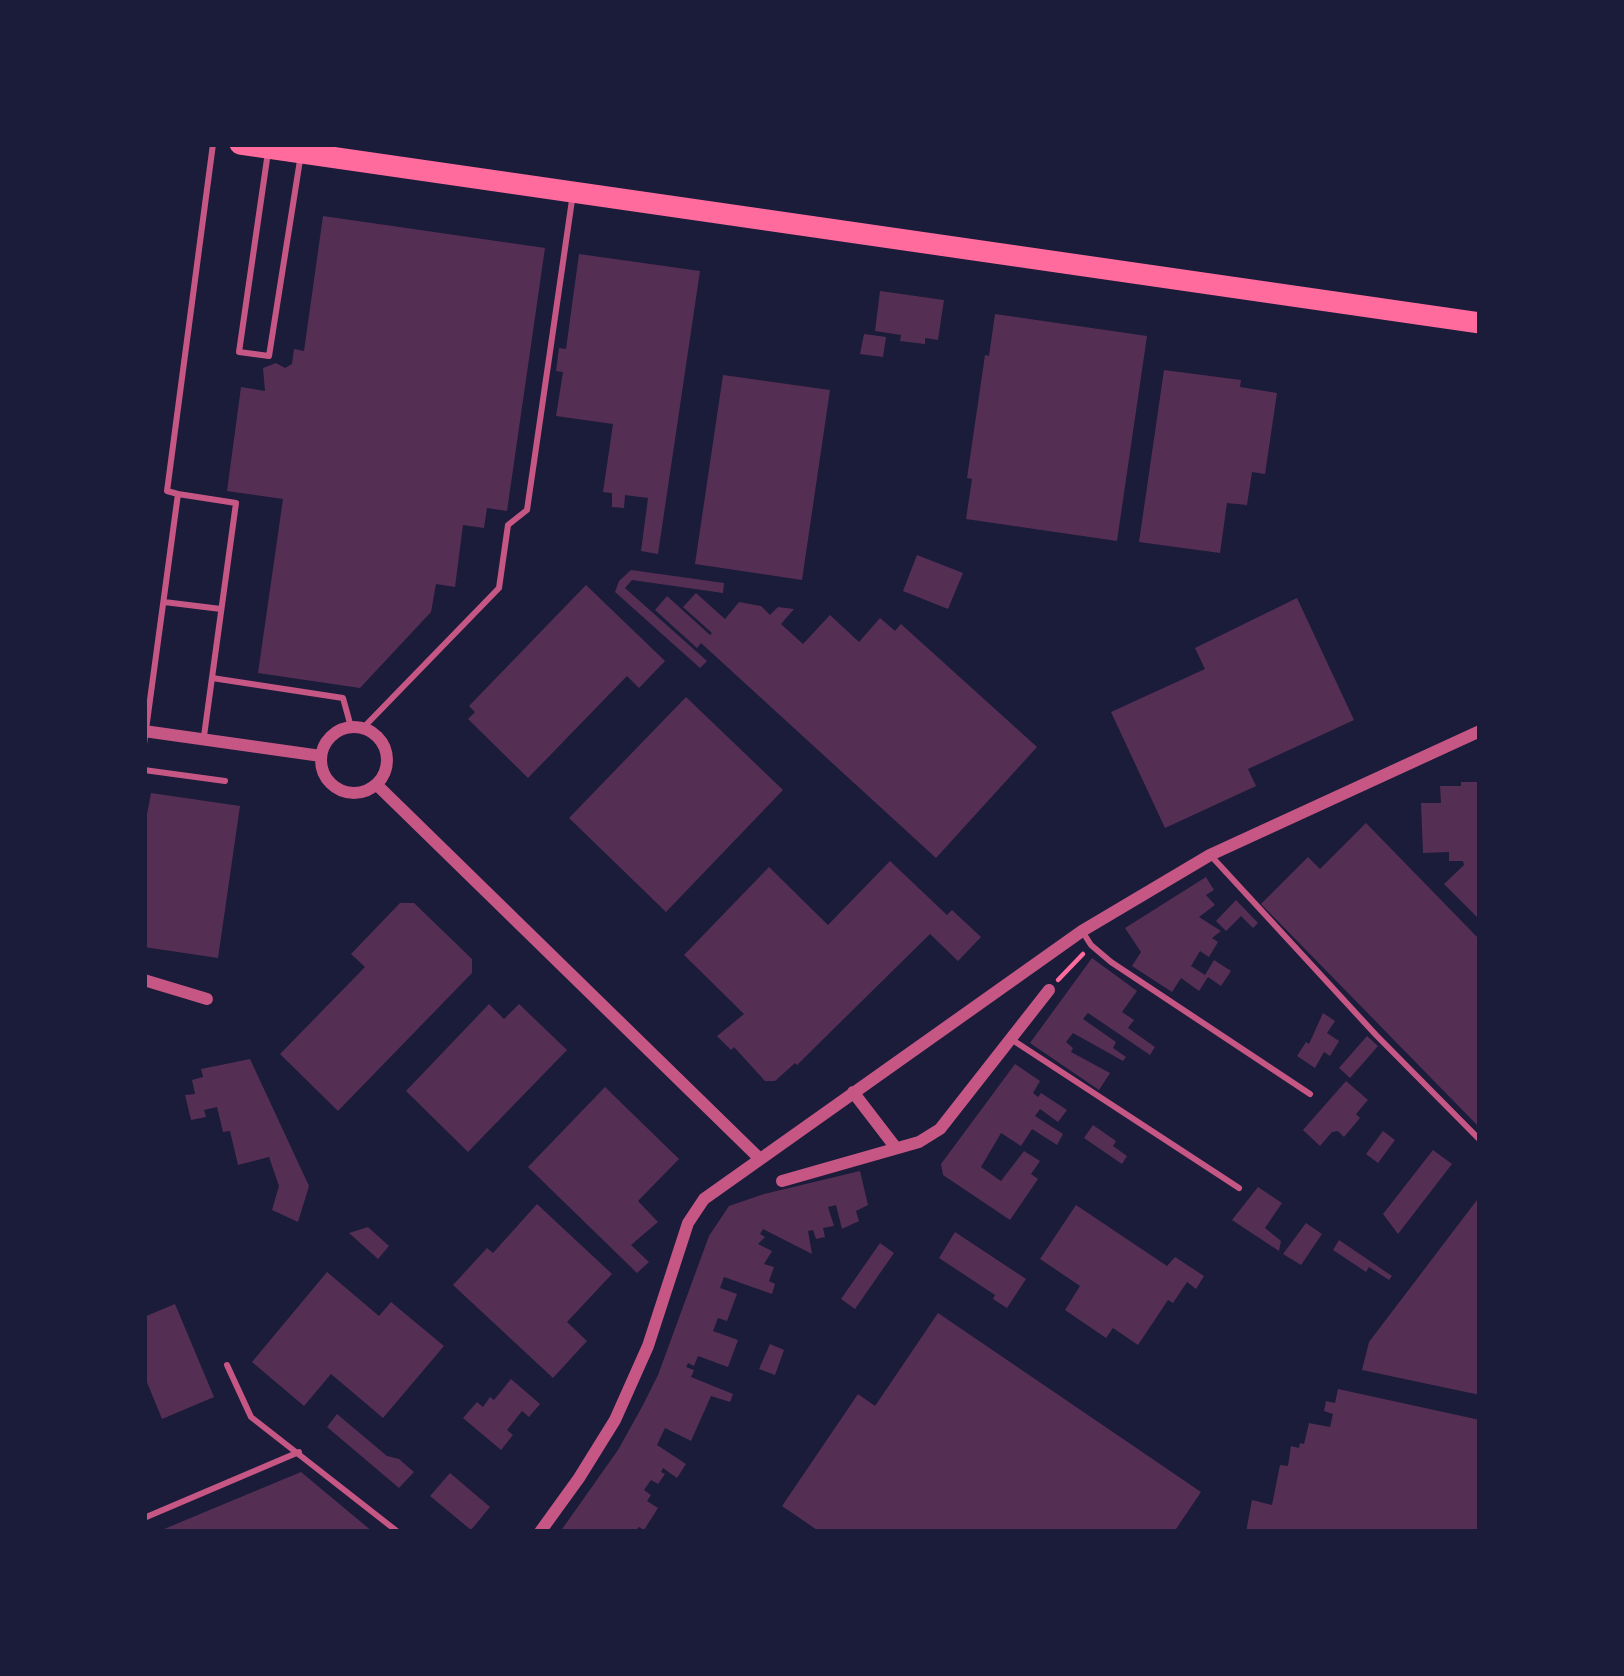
<!DOCTYPE html>
<html>
<head>
<meta charset="utf-8">
<style>
  body { margin:0 }
  #map { position:relative; width:1624px; height:1676px; overflow:hidden; background:#1b1b3a; font-family:"Varela Round",sans-serif }
  canvas { display:block }
  .frame { position:absolute; inset:0; border:147px solid #1b1b3a; pointer-events:none }
</style>
</head>
<body>
<div id="map">
<canvas width="1624" height="1676"></canvas>
<div class="frame"></div>
</div>
<script>
const ctx = document.querySelector('canvas').getContext('2d');
ctx.lineJoin = 'round';
function fillPath(path, color) { ctx.fillStyle = color; ctx.fill(path, 'evenodd'); }
const poly = rows => new Path2D(rows.map(r => 'M' + r).join(''));
function trace(path, color, width, dash) { ctx.strokeStyle = color; ctx.lineWidth = width; ctx.lineCap = dash ? 'butt' : 'round'; ctx.setLineDash(dash || []); ctx.stroke(path); }
const building = poly([
  [323,216,545,248,507,511,487,508,484,528,463,525,455,587,436,584,431,612,360,688,258,673,283,499,227,491,241,387,265,391,263,368,276,363,285,368,292,364,294,349,304,351],
  [579,254,700,271,658,554,641,551,648,498,625,495,624,508,612,507,612,493,603,492,613,424,556,416,563,372,556,371,559,348,566,349],
  [880,291,944,300,938,340,925,338,925,344,900,341,901,335,875,331],
  [995,314,1147,336,1117,541,966,519,972,479,967,478,985,355,989,356],
  [864,334,886,337,883,357,860,354],
  [1164,370,1241,380,1240,387,1277,393,1265,474,1252,472,1247,505,1227,503,1220,553,1139,542],
  [723,375,830,390,802,580,695,564],
  [917,555,963,573,948,609,903,591],
  [631,570,724,583,723,593,632,580,625,588,707,661,700,668,615,592,619,581],
  [586,585,665,661,639,688,627,676,528,778,468,719,475,712,469,706],
  [696,593,725,619,739,602,761,606,770,615,778,607,794,609,781,624,803,644,830,615,859,642,880,618,895,631,901,624,1037,747,936,858,701,643,697,648,655,610,667,596,710,635,712,633,683,607],
  [1297,598,1354,720,1248,769,1256,786,1165,828,1111,712,1205,669,1195,648],
  [686,697,783,790,666,912,569,818],
  [1461,782,1480,782,1480,920,1444,884,1464,865,1463,861,1449,861,1449,852,1423,853,1421,803,1441,803,1440,786,1461,786],
  [151,793,240,806,218,958,144,947,144,830],
  [1366,823,1480,940,1480,1128,1261,904,1308,857,1320,869],
  [890,861,947,915,952,910,981,937,958,961,930,934,797,1065,795,1063,775,1081,765,1081,734,1047,731,1050,717,1036,744,1014,684,955,769,867,828,925],
  [1206,877,1214,890,1206,895,1215,905,1199,917,1221,931,1212,938,1218,942,1209,957,1200,951,1191,966,1205,975,1214,960,1231,971,1221,986,1208,977,1199,991,1181,978,1172,992,1132,966,1141,952,1125,928],
  [1236,900,1258,923,1253,928,1241,916,1226,931,1216,921],
  [400,903,414,903,472,959,472,973,338,1111,280,1054,365,967,351,954],
  [1092,958,1137,991,1122,1012,1134,1020,1128,1028,1155,1047,1150,1055,1088,1013,1083,1019,1116,1042,1113,1048,1126,1057,1123,1061,1073,1033,1066,1042,1073,1048,1071,1052,1110,1073,1099,1090,1030,1043],
  [489,1004,504,1019,519,1004,567,1050,468,1152,406,1091],
  [1323,1013,1335,1021,1327,1033,1339,1041,1330,1056,1324,1052,1315,1068,1297,1056,1306,1042,1309,1044],
  [1367,1036,1378,1046,1350,1078,1339,1068],
  [250,1059,309,1186,298,1222,272,1210,279,1186,269,1157,238,1165,230,1131,223,1132,217,1107,204,1110,206,1117,191,1120,185,1095,195,1094,192,1080,203,1077,201,1069],
  [1015,1064,1040,1081,1033,1093,1038,1097,1041,1093,1067,1110,1058,1122,1040,1109,1035,1116,1063,1134,1057,1145,1032,1129,1021,1146,1001,1133,981,1167,1001,1181,1024,1151,1040,1161,1031,1174,1038,1179,1010,1220,943,1175,941,1164],
  [1346,1081,1368,1100,1356,1114,1360,1118,1344,1137,1338,1131,1332,1132,1320,1146,1303,1130],
  [605,1087,679,1159,638,1201,658,1222,631,1245,649,1262,637,1273,528,1167],
  [1093,1125,1116,1141,1113,1146,1127,1156,1122,1164,1084,1138],
  [1383,1131,1395,1140,1378,1163,1366,1154],
  [1433,1150,1452,1164,1398,1234,1383,1214],
  [860,1171,868,1205,856,1211,859,1221,842,1229,836,1205,828,1207,834,1226,823,1228,825,1237,816,1239,813,1230,808,1231,812,1254,763,1229,760,1234,765,1237,758,1244,772,1251,764,1264,774,1267,769,1281,775,1284,772,1294,724,1277,720,1288,737,1294,727,1321,718,1318,713,1331,738,1340,728,1367,698,1356,694,1366,688,1363,686,1367,694,1370,691,1377,733,1394,730,1402,711,1396,691,1441,665,1428,657,1445,686,1464,677,1478,663,1468,661,1472,665,1474,658,1484,651,1480,644,1490,651,1495,647,1501,658,1508,644,1530,639,1527,635,1532,560,1532,618,1450,643,1405,658,1375,709,1236,729,1206,764,1194],
  [1258,1187,1282,1203,1265,1228,1281,1241,1279,1251,1232,1220],
  [1480,1196,1480,1395,1362,1370,1369,1342],
  [537,1204,612,1274,567,1322,587,1341,553,1378,453,1285,487,1248,493,1253],
  [1076,1205,1167,1266,1175,1257,1204,1276,1196,1289,1187,1282,1173,1303,1168,1300,1138,1345,1113,1328,1106,1338,1065,1310,1080,1286,1040,1259],
  [1306,1223,1322,1234,1301,1265,1283,1254],
  [368,1227,389,1246,378,1259,349,1233],
  [955,1232,1026,1279,1007,1308,993,1299,995,1295,939,1258],
  [1339,1240,1392,1276,1389,1280,1369,1267,1366,1272,1333,1250],
  [880,1243,894,1253,855,1309,841,1299],
  [327,1272,379,1316,391,1302,444,1346,383,1418,331,1374,304,1406,252,1362],
  [175,1304,214,1397,162,1419,144,1375,144,1317],
  [938,1313,1201,1492,1174,1532,820,1532,782,1506,858,1394,875,1406],
  [770,1344,784,1350,775,1375,759,1369],
  [511,1379,540,1404,529,1417,522,1411,507,1430,513,1435,501,1450,463,1418,477,1402,483,1407,490,1397,494,1400],
  [1338,1389,1480,1420,1480,1532,1246,1532,1252,1500,1272,1505,1280,1465,1288,1466,1291,1446,1299,1448,1300,1443,1304,1444,1309,1423,1330,1427,1333,1414,1324,1411,1326,1401,1335,1403],
  [337,1414,387,1456,399,1459,414,1472,399,1488,327,1427],
  [301,1472,373,1532,157,1532,236,1499],
  [450,1473,490,1507,471,1530,430,1496]
]);
const path = poly([
  [1058,980,1083,954]
]);
const service = poly([
  [268,152,239,352,269,356,300,160],
  [178,494,167,491,213,144],
  [164,602,221,609],
  [212,678,343,698,351,727],
  [363,728,499,588,508,525,527,510,572,200],
  [144,744,178,494,236,503,204,736],
  [144,770,225,781],
  [1213,858,1376,1035,1480,1140],
  [1082,931,1091,945,1111,962,1310,1094],
  [1011,1039,1239,1188],
  [227,1365,251,1417,398,1532],
  [144,1518,299,1452]
]);
const minor = poly([
  '321 760a33 33 0 1 1 66 0a33 33 0 1 1-66 0Z',
  [144,731,321,756],
  [377,785,759,1158],
  [144,980,207,999],
  [853,1092,896,1148],
  [782,1181,919,1142,940,1129,1049,990],
  [540,1532,579,1478,615,1420,648,1346,688,1223,704,1199,1082,931,1210,855,1480,731]
]);
const primary = poly([
  [240,144,1480,323]
]);
fillPath(building, '#542f53');
trace(path, '#ff6b9d', 4.5);
trace(service, '#c65784', 6);
trace(minor, '#c65784', 12);
trace(primary, '#ff6b9d', 21);
</script>
</body>
</html>
